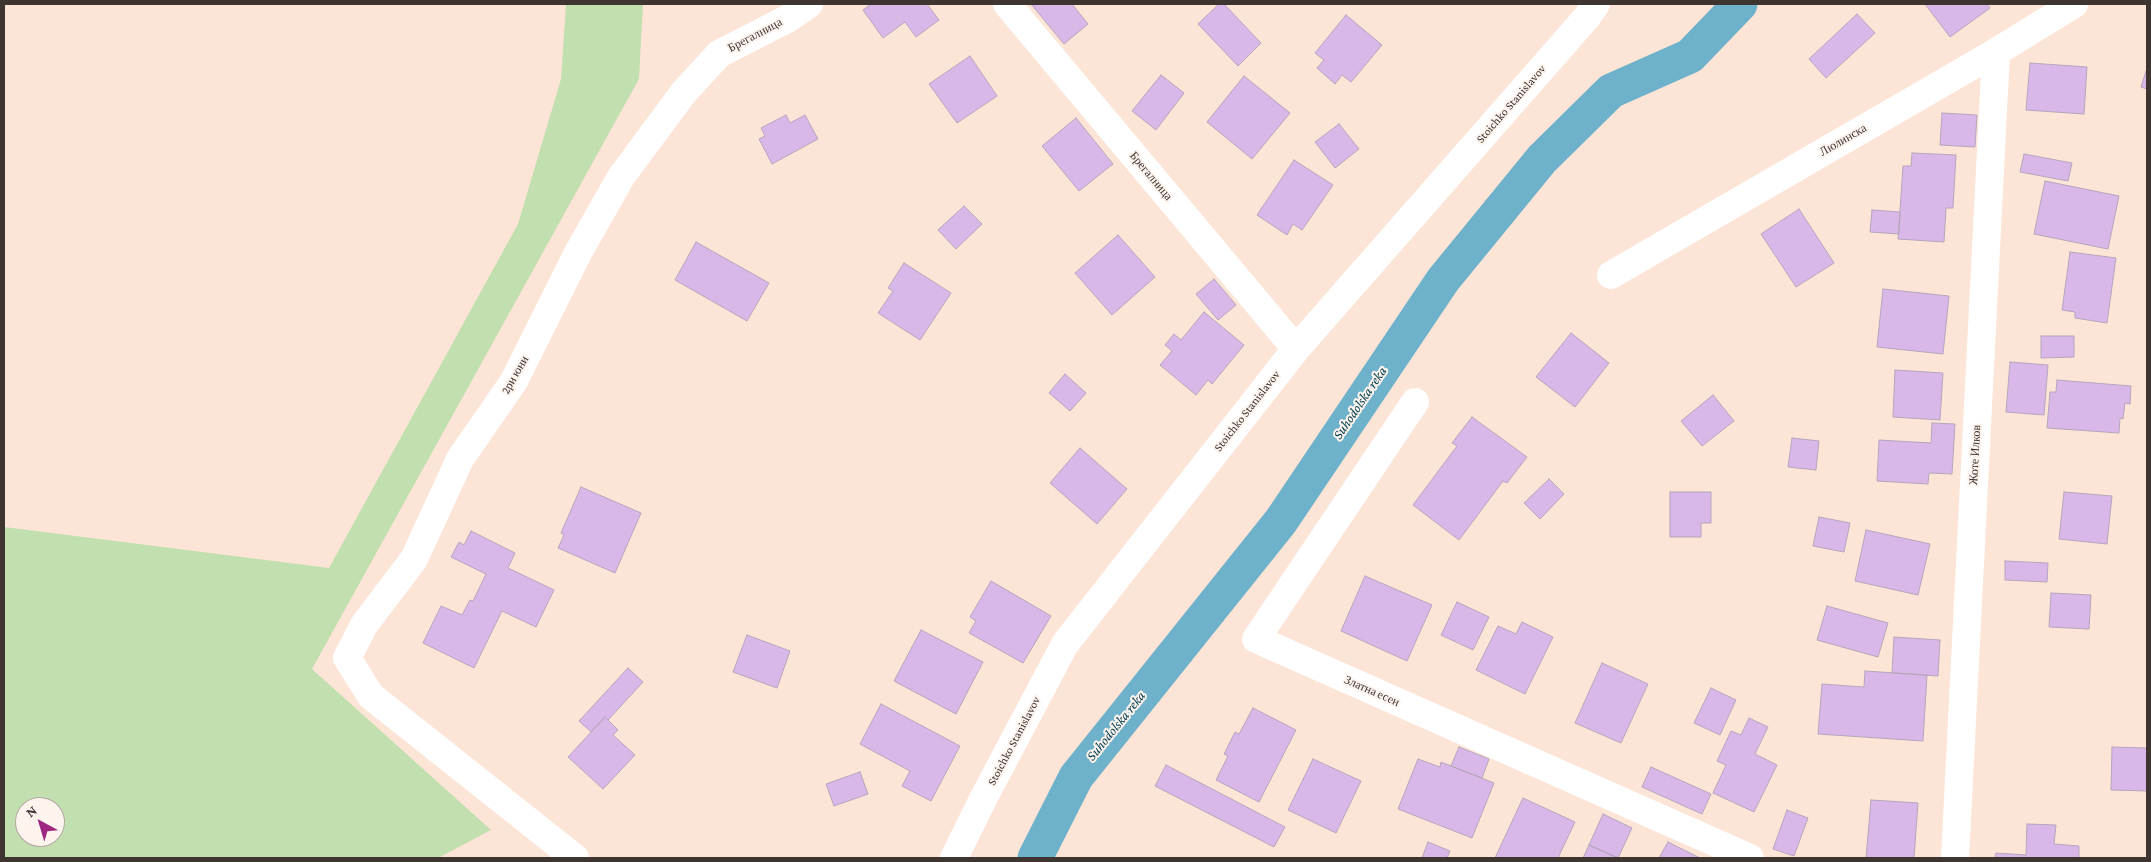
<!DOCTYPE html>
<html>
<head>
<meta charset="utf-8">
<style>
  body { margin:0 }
  #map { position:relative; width:2151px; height:862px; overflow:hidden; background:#fce4d6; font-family:"Crimson Pro",serif }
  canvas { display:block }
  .frame { position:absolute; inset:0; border:5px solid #3f3530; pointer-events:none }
  .north { position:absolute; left:15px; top:797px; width:50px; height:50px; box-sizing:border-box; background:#fef4ee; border:1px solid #b2a8a2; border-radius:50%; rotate:321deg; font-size:14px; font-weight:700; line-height:20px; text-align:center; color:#3f3530 }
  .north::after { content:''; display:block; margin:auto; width:18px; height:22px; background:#9e2881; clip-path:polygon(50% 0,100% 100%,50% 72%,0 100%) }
</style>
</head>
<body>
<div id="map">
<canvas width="2151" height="862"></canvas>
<div class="frame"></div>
<div class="north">N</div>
</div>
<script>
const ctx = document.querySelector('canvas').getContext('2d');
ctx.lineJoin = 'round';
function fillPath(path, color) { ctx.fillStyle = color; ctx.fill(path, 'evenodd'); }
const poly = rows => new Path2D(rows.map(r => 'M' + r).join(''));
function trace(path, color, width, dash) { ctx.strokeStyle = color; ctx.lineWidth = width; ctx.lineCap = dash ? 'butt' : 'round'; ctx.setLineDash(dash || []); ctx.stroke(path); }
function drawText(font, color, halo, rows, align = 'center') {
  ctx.font = font + ' "Crimson Pro",serif'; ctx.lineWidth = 4; ctx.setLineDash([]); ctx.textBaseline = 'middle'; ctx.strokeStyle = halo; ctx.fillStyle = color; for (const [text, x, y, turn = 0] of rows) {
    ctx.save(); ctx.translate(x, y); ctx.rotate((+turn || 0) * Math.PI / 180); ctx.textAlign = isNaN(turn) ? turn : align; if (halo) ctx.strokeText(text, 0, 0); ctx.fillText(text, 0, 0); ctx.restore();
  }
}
const green = poly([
  [566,4,643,4,639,79,312,669,491,830,438,858,4,858,4,527,329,568,518,224,561,79],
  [25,807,55,807,55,837,25,837]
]);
const canal = poly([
  [1035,858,1076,777,1281,521,1443,280,1542,159,1611,91,1690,56,1740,4]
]);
const building = poly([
  [871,4,927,4,939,20,916,37,905,22,883,38,863,10,871,4],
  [1031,4,1072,4,1088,24,1064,44,1031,4],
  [1219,4,1224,4,1261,43,1238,66,1198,24,1219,4],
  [1925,4,1987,4,1990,8,1950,37,1925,4],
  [1857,14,1875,33,1826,78,1809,59,1857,14],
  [1346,15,1382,45,1351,82,1342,75,1335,84,1317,68,1324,60,1315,53,1346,15],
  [970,56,997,96,957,123,929,84,970,56],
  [2030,63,2087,67,2084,114,2026,110,2030,63],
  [2147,68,2147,89,2141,87,2147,68],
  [1161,75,1184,93,1156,130,1132,111,1161,75],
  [1244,76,1290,113,1252,159,1207,122,1244,76],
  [1942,113,1977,115,1975,147,1940,145,1942,113],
  [786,115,790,123,805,115,818,139,772,164,759,139,765,136,761,128,786,115],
  [1076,118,1113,164,1079,191,1042,146,1076,118],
  [1339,124,1359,149,1335,168,1315,142,1339,124],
  [1912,153,1956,155,1953,208,1946,208,1944,242,1898,239,1903,166,1911,166,1912,153],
  [2024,154,2072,163,2068,181,2020,172,2024,154],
  [1294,160,1333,185,1302,230,1293,224,1287,235,1257,215,1294,160],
  [2045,181,2119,196,2108,249,2034,234,2045,181],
  [964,206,982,224,956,249,938,230,964,206],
  [1799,209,1834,263,1796,287,1761,234,1799,209],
  [1872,210,1900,212,1899,234,1870,232,1872,210],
  [1118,235,1155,277,1112,315,1075,273,1118,235],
  [696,242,769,283,747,321,675,280,696,242],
  [2070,252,2116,258,2107,323,2075,318,2075,312,2062,310,2070,252],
  [904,263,951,293,920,340,878,313,893,291,888,288,904,263],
  [1214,279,1236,305,1218,320,1196,294,1214,279],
  [1883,289,1949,296,1943,354,1877,347,1883,289],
  [1204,312,1244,345,1212,384,1208,380,1196,395,1160,365,1172,351,1165,345,1174,334,1181,340,1204,312],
  [1571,333,1609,363,1575,407,1536,377,1571,333],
  [2041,336,2074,336,2074,357,2041,358,2041,336],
  [2010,362,2048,365,2044,415,2006,412,2010,362],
  [1895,370,1943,373,1940,420,1893,417,1895,370],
  [1065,374,1086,393,1070,411,1049,393,1065,374],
  [2057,380,2131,386,2130,404,2125,403,2123,419,2120,418,2119,433,2047,428,2050,392,2056,392,2057,380],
  [1713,395,1734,421,1702,446,1681,421,1713,395],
  [1472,417,1527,457,1507,483,1503,481,1459,540,1413,505,1457,446,1452,443,1472,417],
  [1932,423,1955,424,1952,474,1929,473,1928,484,1877,481,1879,440,1931,443,1932,423],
  [1792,438,1819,441,1816,470,1788,467,1792,438],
  [1080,448,1127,489,1097,524,1050,483,1080,448],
  [1549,479,1564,494,1540,519,1524,503,1549,479],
  [581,487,641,513,615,573,558,548,564,535,561,533,581,487],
  [1670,492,1711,492,1711,523,1701,523,1701,537,1670,537,1670,492],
  [2064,492,2112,496,2107,544,2059,539,2064,492],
  [1819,517,1850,523,1844,552,1813,546,1819,517],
  [1866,530,1930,544,1918,595,1855,581,1866,530],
  [471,531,515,553,508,568,554,590,536,627,502,611,474,668,423,643,441,606,462,615,470,600,473,601,486,574,451,557,459,542,464,545,471,531],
  [2005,561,2048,563,2047,582,2005,580,2005,561],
  [1365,576,1432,605,1407,661,1341,631,1365,576],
  [991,581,1051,616,1023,663,969,633,976,621,970,617,991,581],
  [2051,593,2091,595,2089,629,2049,627,2051,593],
  [1457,602,1489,617,1473,650,1441,635,1457,602],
  [1827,606,1888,623,1878,657,1817,640,1827,606],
  [1522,622,1553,637,1525,694,1476,670,1498,626,1516,634,1522,622],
  [921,630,983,662,956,714,894,681,921,630],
  [747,635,790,651,777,688,733,672,747,635],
  [1894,637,1940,640,1938,676,1892,673,1894,637],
  [1602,663,1648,684,1621,743,1575,723,1602,663],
  [628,668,643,682,608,720,605,717,591,732,579,721,628,668],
  [1865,671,1927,675,1923,741,1818,734,1822,684,1864,687,1865,671],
  [1711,688,1736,700,1720,735,1694,723,1711,688],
  [881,704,960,746,931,801,902,786,910,771,860,744,881,704],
  [1253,708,1296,730,1259,802,1216,780,1228,756,1224,754,1235,732,1239,734,1253,708],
  [605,717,618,730,613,735,635,755,603,789,568,757,605,717],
  [1749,718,1768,727,1755,754,1777,765,1754,812,1713,793,1726,765,1717,761,1731,731,1741,735,1749,718],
  [1459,747,1489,759,1482,778,1451,766,1459,747],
  [2112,747,2147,748,2147,791,2111,790,2112,747],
  [1313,759,1361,781,1336,833,1288,810,1313,759],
  [1418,759,1440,767,1441,762,1494,783,1472,838,1398,809,1418,759],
  [1166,765,1285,827,1274,847,1155,786,1166,765],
  [1651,767,1711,794,1702,814,1642,787,1651,767],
  [860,772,868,794,834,806,826,784,860,772],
  [1523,798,1575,822,1558,858,1495,858,1523,798],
  [1871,800,1918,803,1914,858,1866,858,1871,800],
  [1787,810,1808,818,1794,856,1773,849,1787,810],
  [1603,814,1632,828,1618,858,1589,845,1603,814],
  [2027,824,2056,825,2054,844,2079,846,2079,858,1995,858,1996,853,2026,855,2027,824],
  [1428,842,1450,851,1447,858,1422,858,1428,842],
  [1668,842,1700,858,1659,858,1668,842],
  [1589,845,1618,858,1619,858,1583,858,1589,845]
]);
const street = poly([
  [1007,4,1296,349],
  [1611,275,1996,52,2074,4],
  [1415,402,1256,639,1750,858],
  [575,858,371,696,347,658,364,625,414,559,460,459,514,381,579,251,621,177,684,92,719,54,789,18,809,4],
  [954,858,983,799,1065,644,1296,349,1587,17,1596,4],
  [1955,858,1996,52]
]);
const streetNames = [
  ["Брегалница",755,35,-28],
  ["Stoichko Stanislavov",1511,104,-49],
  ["Люлинска",1843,140,-30],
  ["Брегалница",1151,176,50],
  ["2ри юни",515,375,-60],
  ["Stoichko Stanislavov",1247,411,-52],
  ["Жоте Илков",1975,455,-87],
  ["Златна есен",1372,691,24],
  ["Stoichko Stanislavov",1014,741,-62]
];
const waterNames = [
  ["Suhodolska reka",1360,403,-56],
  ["Suhodolska reka",1116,726,-51]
];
fillPath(green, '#c2dfaf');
trace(canal, '#6eb1ca', 35);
fillPath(building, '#d9b7e9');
trace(building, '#b4a6bb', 1);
trace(street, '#fff', 28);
drawText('12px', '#3f3530', '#fef4ee', streetNames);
drawText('italic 14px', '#024052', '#fef4ee', waterNames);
</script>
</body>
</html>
